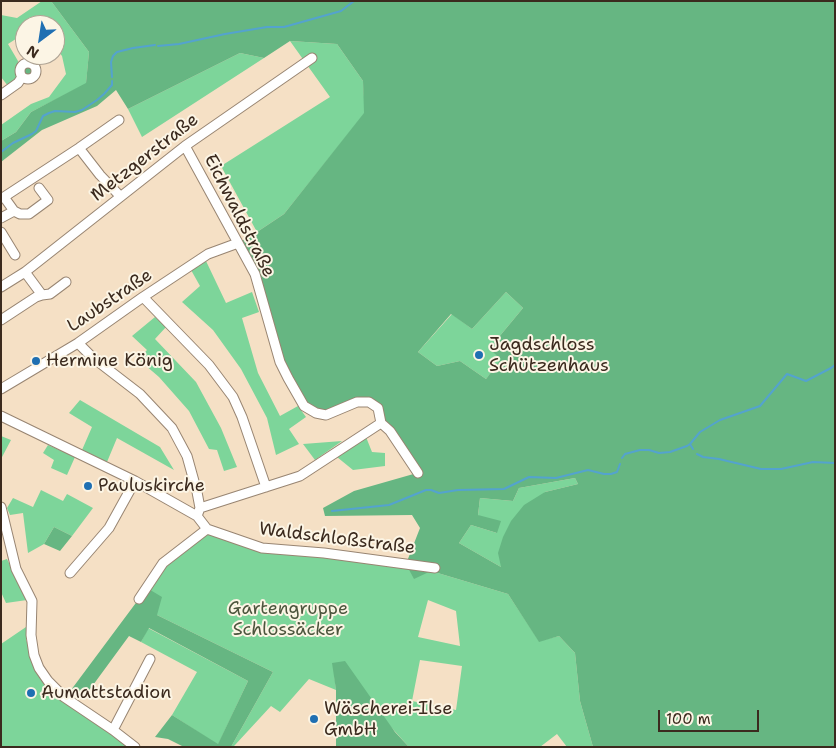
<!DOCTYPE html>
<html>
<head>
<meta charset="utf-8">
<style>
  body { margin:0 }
  #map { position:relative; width:836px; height:748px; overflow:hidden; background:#f5e0c5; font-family:"Shantell Sans",sans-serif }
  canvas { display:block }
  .frame { position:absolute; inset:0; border:2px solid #3b2a1e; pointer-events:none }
  .north { position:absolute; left:15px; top:15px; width:50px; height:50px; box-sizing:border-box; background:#fcf5e5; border:1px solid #afa495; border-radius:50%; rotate:211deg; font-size:14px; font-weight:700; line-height:20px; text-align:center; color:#3b2a1e }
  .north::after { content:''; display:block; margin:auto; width:18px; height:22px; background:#1f6fb2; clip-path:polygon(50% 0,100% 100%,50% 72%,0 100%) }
  .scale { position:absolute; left:658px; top:710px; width:101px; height:22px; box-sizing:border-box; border:2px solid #3b2a1e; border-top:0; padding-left:6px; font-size:15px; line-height:18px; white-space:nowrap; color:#3b2a1e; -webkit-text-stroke:4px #fcf5e5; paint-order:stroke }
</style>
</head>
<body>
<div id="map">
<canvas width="836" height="748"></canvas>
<div class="frame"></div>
<div class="north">N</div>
<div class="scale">100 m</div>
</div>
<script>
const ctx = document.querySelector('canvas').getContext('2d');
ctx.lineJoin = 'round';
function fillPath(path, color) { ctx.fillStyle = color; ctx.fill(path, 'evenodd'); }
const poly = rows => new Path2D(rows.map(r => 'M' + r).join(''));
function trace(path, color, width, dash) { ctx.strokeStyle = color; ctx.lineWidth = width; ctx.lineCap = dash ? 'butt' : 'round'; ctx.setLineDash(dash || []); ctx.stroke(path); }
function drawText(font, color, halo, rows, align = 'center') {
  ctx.font = font + ' "Shantell Sans",sans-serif'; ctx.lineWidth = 4; ctx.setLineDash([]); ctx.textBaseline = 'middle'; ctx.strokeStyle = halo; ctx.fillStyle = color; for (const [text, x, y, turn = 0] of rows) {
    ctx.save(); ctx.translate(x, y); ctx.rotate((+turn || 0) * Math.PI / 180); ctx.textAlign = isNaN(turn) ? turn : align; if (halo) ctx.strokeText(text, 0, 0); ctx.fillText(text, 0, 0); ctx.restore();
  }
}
const green = poly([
  [42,1,51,1,89,52,86,84,31,112,16,132,1,141,1,125,31,104,49,97,66,74,62,56,55,47,55,25,25,25,25,33,8,44,18,61,17,79,8,86,1,77,1,15,17,18],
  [290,41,337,44,363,81,365,113,284,214,257,232,221,166,330,97],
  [240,53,264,58,142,137,128,109],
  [206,261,226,303,252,292,259,312,242,318,258,373,280,416,298,406,306,417,289,429,299,444,276,455,267,418,241,369,213,330,182,302,200,286,191,270],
  [506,292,523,308,489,349,502,359,486,379,460,361,437,366,418,352,452,314,472,329],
  [155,317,166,327,155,339,196,382,221,428,237,467,224,471,217,450,209,449,189,411,159,377,138,359,147,350,132,336],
  [80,400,160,447,174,470,117,438,107,462,82,450,92,427,69,413],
  [1,436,11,440,1,459],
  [366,437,372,452,385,453,385,466,353,470,337,457],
  [342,441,315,460,303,444],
  [48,445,75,457,67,475,51,468,54,460,43,453],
  [575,478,578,484,545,492,501,567,459,543,471,525,497,533,478,515,480,498,513,501,519,488],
  [41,490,63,501,67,494,93,508,72,536,54,527,44,544,28,553,23,513,10,515,7,508,13,498,33,507],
  [208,533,321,556,431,571,508,594,539,641,559,636,575,653,580,701,593,747,567,747,557,734,540,747,409,747,333,663,336,690,309,679,280,712,271,706,235,745,233,747,231,747,273,672,157,615,147,588,163,566],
  [428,600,456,611,460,646,418,637],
  [420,660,462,666,456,710,412,701],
  [7,559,27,600,6,603,1,592,1,561],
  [26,627,26,640,48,681,135,747,1,747,1,644],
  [148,628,248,681,218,745,172,715,197,672,141,642]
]);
const forest = poly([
  [51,1,835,1,835,747,593,747,580,701,575,653,559,636,539,642,508,594,431,571,414,579,406,564,420,528,412,515,325,516,323,508,354,491,417,473,381,423,378,408,369,402,326,415,304,406,288,378,255,274,238,243,257,232,284,214,364,113,363,81,337,44,290,41,264,58,240,53,128,109,116,90,97,106,42,130,1,162,1,141,16,132,31,112,86,83,89,52],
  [506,292,523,308,489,349,501,359,486,379,460,361,437,366,418,352,451,314,472,329],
  [575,478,578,484,545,492,524,505,511,521,503,537,498,553,501,567,459,543,471,525,497,533,501,521,478,515,480,498,513,501,519,488],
  '20 71a8 8 0 1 1 16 0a8 8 0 1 1-16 0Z',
  [54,527,72,536,60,551,44,544],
  [147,588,162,597,157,615,273,672,231,747,184,747,168,739,155,737,172,715,218,744,248,681,149,628,141,642,129,636,85,696,71,690],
  [345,661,395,732,409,747,336,747,336,690,332,663]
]);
const stream = poly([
  [158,46,179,44,225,34,267,27,284,27,341,11,354,1],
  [112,77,111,62,113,56,117,52,133,48,155,45],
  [1,152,13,143,32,134,36,131,43,116,49,113,55,111,75,112,82,110,97,100,104,94,112,85,112,81],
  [690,444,693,449],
  [697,454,703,457,719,459,761,469,781,469,813,462,835,463],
  [622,458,625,454,640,450,649,450,659,453,670,452,687,446,690,444,700,432,720,420,760,406,787,374,806,381,831,368,835,365],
  [332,511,389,505,426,490,431,490,439,493,458,490,504,489,529,477,556,478,588,470,604,474,611,474,617,472,620,464]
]);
const minor = poly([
  '20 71a8 8 0 1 1 16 0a8 8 0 1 1-16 0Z',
  [1,95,18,83,22,77],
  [185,146,255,274,280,362,288,378,304,406,316,413,326,415,357,402,369,402,378,408,381,423],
  [79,148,100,175,120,196],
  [4,197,79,148,119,120],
  [1,198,4,197,14,211,20,214,29,214,48,200,39,188],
  [1,218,14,211],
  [1,232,15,255],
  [25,272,42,295],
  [1,287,25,272,185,146,312,58],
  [143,297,209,365,233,397,242,417,266,487],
  [1,320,36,297,42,295,50,294,66,282],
  [78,343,92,357,140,394,172,428,187,456,197,492,200,508],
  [1,389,78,343,143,297,208,254,238,243],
  [1,416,135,481,197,516,200,508,300,476,381,423],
  [381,423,390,431,418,473],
  [1,507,16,569,32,601,31,635,34,655,39,668,48,681,64,697,113,730,135,747],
  [207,529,262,548,324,553,435,568],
  [70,573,109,528,135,481],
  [139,599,163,563,207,529,197,516],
  [113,730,150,659]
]);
const markers = [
  [479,355,5,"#1f6fb2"],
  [36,361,5,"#1f6fb2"],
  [88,486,5,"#1f6fb2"],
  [31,693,5,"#1f6fb2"],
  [314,719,5,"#1f6fb2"]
];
const streetNames = [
  ["Metzgerstraße",145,158,-38],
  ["Eichwaldstraße",239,216,63],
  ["Laubstraße",110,301,-34],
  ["Waldschloßstraße",337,539,7]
];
const poiNames = [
  ["Jagdschloss",489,345],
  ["Schützenhaus",489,366],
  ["Hermine König",46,361],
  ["Pauluskirche",98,486],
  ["Aumattstadion",41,693],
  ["Wäscherei-Ilse",324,709],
  ["GmbH",324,730]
];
const parkNames = [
  ["Gartengruppe",288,609],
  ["Schlossäcker",288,630]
];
fillPath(green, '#7dd59a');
fillPath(forest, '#66b682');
trace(stream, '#54a3ce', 2);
trace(minor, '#988572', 11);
trace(minor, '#fff', 9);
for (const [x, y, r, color] of markers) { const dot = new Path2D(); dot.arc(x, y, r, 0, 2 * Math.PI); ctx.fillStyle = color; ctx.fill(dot); trace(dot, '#fcf5e5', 2); }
drawText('18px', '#3b2a1e', '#fcf5e5', streetNames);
drawText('18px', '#3b2a1e', '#fcf5e5', poiNames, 'left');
drawText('18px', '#4c553d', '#fcf5e5', parkNames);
</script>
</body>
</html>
